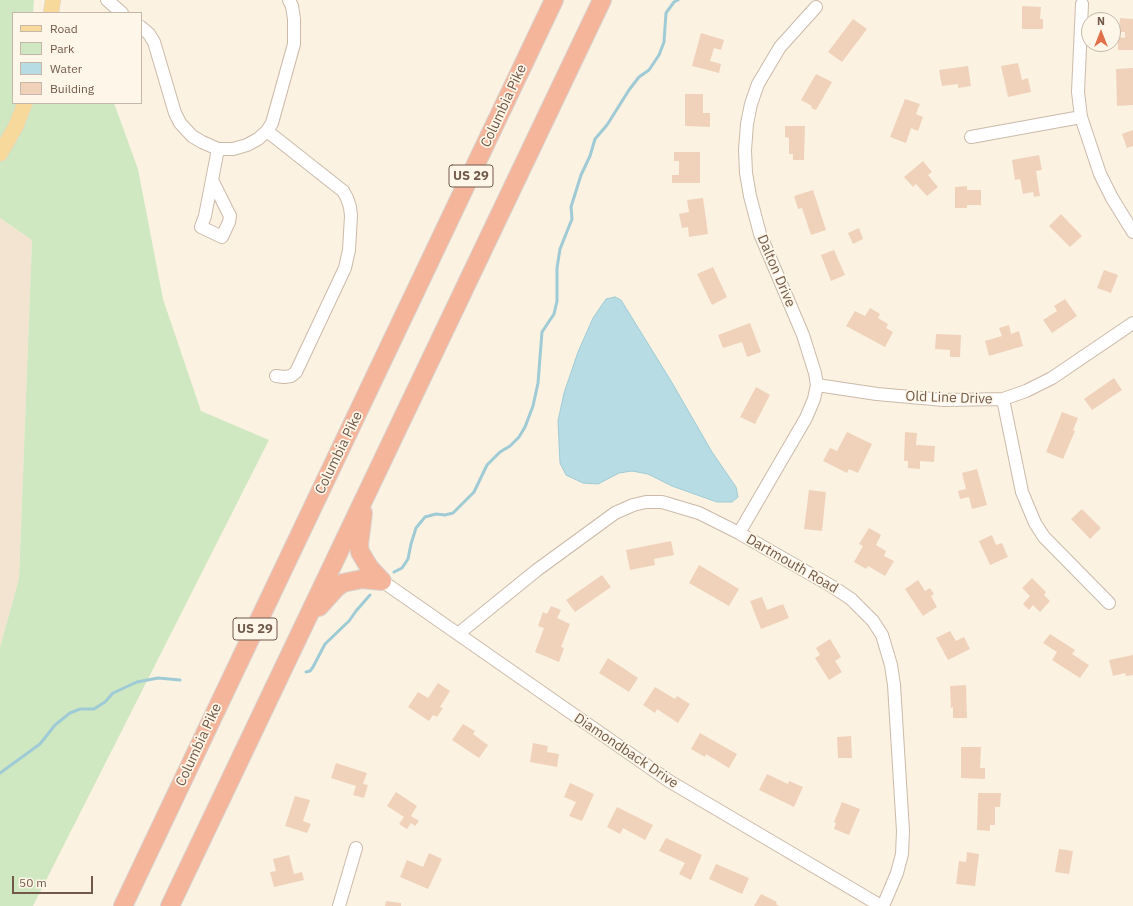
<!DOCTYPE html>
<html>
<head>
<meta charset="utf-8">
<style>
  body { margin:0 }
  #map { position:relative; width:1133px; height:906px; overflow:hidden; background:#fbf2e2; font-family:"IBM Plex Sans",sans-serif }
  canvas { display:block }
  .legend { position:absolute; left:12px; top:12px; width:130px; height:92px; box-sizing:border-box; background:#fef6e8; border:1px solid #c6b7a9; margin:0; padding:5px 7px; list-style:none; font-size:12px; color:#72594a }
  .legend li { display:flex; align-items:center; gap:8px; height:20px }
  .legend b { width:20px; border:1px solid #c6b7a9 }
  .north { position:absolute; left:1081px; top:12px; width:40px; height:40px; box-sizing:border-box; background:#fef6e8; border:1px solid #c6b7a9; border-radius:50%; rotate:0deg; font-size:11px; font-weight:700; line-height:16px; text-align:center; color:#72594a }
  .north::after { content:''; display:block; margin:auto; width:14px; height:18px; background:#e2714b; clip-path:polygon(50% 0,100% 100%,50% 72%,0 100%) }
  .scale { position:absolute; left:12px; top:876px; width:81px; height:18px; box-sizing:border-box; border:2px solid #72594a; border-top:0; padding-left:5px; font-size:12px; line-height:14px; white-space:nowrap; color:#72594a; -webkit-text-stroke:3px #fef6e8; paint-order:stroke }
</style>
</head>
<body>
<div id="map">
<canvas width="1133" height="906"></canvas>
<ul class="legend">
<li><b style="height:5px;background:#f8d99c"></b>Road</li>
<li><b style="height:11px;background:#d0e8c1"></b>Park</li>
<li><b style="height:11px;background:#b8dce4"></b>Water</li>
<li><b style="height:11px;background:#f0d2bb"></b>Building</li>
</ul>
<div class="north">N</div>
<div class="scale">50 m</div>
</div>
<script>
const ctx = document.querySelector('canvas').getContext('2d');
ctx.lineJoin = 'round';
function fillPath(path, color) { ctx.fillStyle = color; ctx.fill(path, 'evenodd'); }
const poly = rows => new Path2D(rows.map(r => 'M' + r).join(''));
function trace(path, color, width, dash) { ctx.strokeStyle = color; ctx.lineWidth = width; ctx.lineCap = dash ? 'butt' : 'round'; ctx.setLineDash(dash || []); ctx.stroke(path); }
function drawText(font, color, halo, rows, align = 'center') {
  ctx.font = font + ' "IBM Plex Sans",sans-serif'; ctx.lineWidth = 3.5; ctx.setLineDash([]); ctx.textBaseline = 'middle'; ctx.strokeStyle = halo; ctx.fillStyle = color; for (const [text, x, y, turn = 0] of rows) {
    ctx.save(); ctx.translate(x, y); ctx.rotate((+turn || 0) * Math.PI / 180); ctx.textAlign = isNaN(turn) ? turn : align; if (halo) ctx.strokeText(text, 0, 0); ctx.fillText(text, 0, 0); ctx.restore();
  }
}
const residential = poly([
  [0,218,32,240,19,579,0,647]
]);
const green = poly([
  [0,0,34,0,33,13,13,13,13,103,114,103,138,169,163,299,201,411,269,440,33,906,0,906,0,647,19,579,32,240,0,218]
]);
const water = poly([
  [615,297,621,300,671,381,712,452,736,487,738,497,732,502,717,502,672,486,648,474,632,471,619,473,598,484,583,483,566,475,560,463,558,421,564,393,578,352,593,318,606,299,615,297]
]);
const stream = poly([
  [394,572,402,568,408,559,411,544,416,528,425,517,436,514,445,515,453,513,474,492,487,465,500,452,510,446,519,437,525,427,533,406,538,383,542,332,554,314,557,301,557,268,560,249,572,219,571,207,581,175,590,156,595,139,607,125,629,90,639,77,649,70,659,55,664,42,666,13,674,2,678,0],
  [306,672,310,671,313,667,325,644,349,621,356,611,370,595],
  [0,773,40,744,55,725,70,713,80,709,94,709,105,702,113,693,137,682,158,678,180,680]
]);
const building = poly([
  [1022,6,1041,7,1040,19,1043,19,1043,29,1022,29],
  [1120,18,1133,19,1133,50,1118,50,1118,37,1125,38,1125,32,1119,32],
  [853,19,867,29,842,62,828,52],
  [701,33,724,40,721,50,714,48,710,61,721,64,719,73,692,66],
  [1018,63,1022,80,1028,78,1031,92,1008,97,1001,66],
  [968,66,971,86,958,88,958,84,942,86,939,70],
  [1133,68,1133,105,1117,106,1116,69],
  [816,74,832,82,816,110,811,108,812,106,801,100],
  [685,94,703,94,703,113,710,113,710,127,685,126],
  [905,99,920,104,916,114,923,117,918,131,911,128,906,143,890,137],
  [785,126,805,126,804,160,793,160,793,154,789,154,789,138,785,137],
  [1133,130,1133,146,1127,148,1122,134],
  [674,152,700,152,700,183,672,183,672,175,679,175,679,161,674,161],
  [1039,155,1042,170,1036,171,1040,196,1034,197,1033,192,1023,194,1020,179,1015,180,1012,160],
  [923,161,932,172,928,175,938,187,927,196,916,184,913,187,904,177],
  [967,186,967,190,981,190,981,205,967,205,967,208,955,208,955,187],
  [813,190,826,230,811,235,802,208,798,209,794,196],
  [703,198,708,234,689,237,688,227,682,228,679,214,689,212,687,200],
  [1061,214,1082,236,1070,247,1049,226],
  [859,228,863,239,853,244,848,233],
  [834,250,845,275,831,281,821,255],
  [713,267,727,297,712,305,697,274],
  [1104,270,1118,275,1111,293,1097,288],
  [1065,299,1077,316,1052,333,1043,320,1057,311,1054,306],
  [870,308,880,314,878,318,888,324,886,328,893,332,885,347,846,326,855,311,865,316],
  [750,323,761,352,747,357,742,342,723,348,718,335],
  [1009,325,1011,334,1019,331,1023,346,989,356,985,341,1002,336,999,328],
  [936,334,961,335,960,357,950,357,950,350,935,349],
  [1114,378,1122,390,1092,410,1084,399],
  [756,387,770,395,755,424,740,417],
  [1062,412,1078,418,1073,430,1075,431,1063,459,1046,452],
  [847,432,872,444,858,473,849,469,847,473,823,461,830,448,837,451],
  [905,432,917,433,916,445,935,446,934,462,920,461,920,469,908,468,908,461,904,461],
  [977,469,987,505,972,509,969,497,960,499,958,491,966,489,962,473],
  [809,490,826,492,822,531,804,529],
  [1082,509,1101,528,1090,539,1071,519],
  [869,528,881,535,876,545,886,551,884,556,894,561,885,576,868,566,866,569,854,562,863,546,859,544],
  [992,535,996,545,1002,543,1008,557,990,565,979,541],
  [671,541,674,555,654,559,655,565,630,570,626,550],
  [699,565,739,589,729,606,689,583],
  [602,575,611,587,575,612,566,600],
  [1032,578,1046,592,1044,595,1050,601,1040,612,1033,605,1029,610,1023,604,1030,596,1022,588],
  [918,580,925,591,930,588,934,594,931,596,937,607,923,616,905,589],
  [762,597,767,610,783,604,789,618,761,629,750,601],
  [551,606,561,610,557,618,570,624,561,647,564,648,559,662,535,652,544,628,538,626,543,612,547,614],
  [950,631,956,641,964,637,970,649,948,660,936,638],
  [1050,634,1075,650,1072,654,1089,665,1080,678,1052,660,1057,652,1043,643],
  [830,639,841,657,835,661,842,672,829,680,815,658,820,655,816,648],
  [1133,655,1133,675,1126,676,1125,673,1113,676,1109,660],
  [608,658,638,678,629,692,599,673],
  [438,683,450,691,440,707,443,708,437,717,433,715,429,721,408,707,418,692,428,698],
  [966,685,967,718,953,718,953,707,951,708,950,686],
  [655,687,675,699,677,696,690,704,678,723,657,709,655,713,643,705],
  [463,724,475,731,473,734,488,745,479,758,452,740],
  [700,733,737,754,729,768,706,754,705,757,691,749],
  [851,736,852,758,838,758,837,737],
  [533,743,548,746,547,752,559,754,557,767,530,762],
  [961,747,981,747,980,768,985,768,985,779,961,778],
  [336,763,367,773,363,784,368,785,364,798,353,795,356,786,331,778],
  [767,774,788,784,789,781,803,787,794,807,759,790],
  [570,783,594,794,582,821,569,816,576,802,564,797],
  [396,792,417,806,411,816,419,821,415,826,411,823,407,829,399,824,404,817,387,806],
  [978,793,1001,793,1000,807,995,807,995,825,990,825,990,831,977,830],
  [295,796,310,800,303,821,311,824,307,833,285,826],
  [842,802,860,809,849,835,834,829,836,823,834,822],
  [617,807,653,825,645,840,623,828,620,834,607,827],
  [666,838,702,855,691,880,679,874,685,863,659,851],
  [1059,849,1073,851,1069,874,1055,872],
  [967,852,979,854,975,886,956,884,959,861,966,862],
  [429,853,442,859,428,889,400,877,407,860,423,867],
  [289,855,294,874,302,872,304,880,274,887,270,872,276,871,273,859],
  [716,864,749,878,742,894,709,879],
  [761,894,777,902,776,904,779,906,754,906],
  [386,901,401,903,401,906,385,906]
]);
const minor = poly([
  [107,0,122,13],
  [1082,4,1078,92,1081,117,1100,174,1112,198,1133,232],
  [141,27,149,34,154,42,175,113,180,123,192,136,202,142,218,149,233,149,247,145,258,139,267,131,272,123,294,44,294,19,292,6,289,0],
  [267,131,343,191,347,198,350,207,351,216,349,250,345,268,296,372,291,376,284,377,276,376],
  [971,137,1081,117],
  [212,180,230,216,229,222,222,237,201,227,205,216,212,180,218,149],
  [817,385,877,394,944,400,1003,399,1026,391,1052,378,1133,323],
  [1003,399,1022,492,1035,523,1044,537,1109,603],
  [739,533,806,418,814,399,817,385,815,373,803,335,760,234,750,196,746,173,745,150,747,124,751,104,758,84,780,47,816,7],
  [382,581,669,781,881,906],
  [458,634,537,570,615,513,633,505,646,502,662,502,699,513,739,533,833,587,851,599,873,621,882,635,891,665,894,685,903,831,902,854,897,873,883,906],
  [339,906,356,848]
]);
const major = poly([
  [51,13,53,0],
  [0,154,16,126,25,103]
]);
const highway = poly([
  [363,513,359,545,360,552,369,567,382,581],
  [319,607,336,588,343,583,362,579,382,581],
  [123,906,554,0],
  [170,906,602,0]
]);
const shields = [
  [471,176,44],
  [255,629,44]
];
const shieldNames = [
  ["US 29",471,176],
  ["US 29",255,629]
];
const streetNames = [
  ["Columbia Pike",504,106,-65],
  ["Dalton Drive",776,271,67],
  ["Old Line Drive",949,398,2],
  ["Columbia Pike",339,453,-64],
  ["Dartmouth Road",792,564,30],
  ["Columbia Pike",199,745,-65],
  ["Diamondback Drive",626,751,34]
];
fillPath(residential, '#f3e4d1');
fillPath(green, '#d0e8c1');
fillPath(water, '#b8dce4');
trace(water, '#9ecbd5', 1);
trace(stream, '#9ecbd5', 3);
fillPath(building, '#f0d2bb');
trace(minor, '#ccbaa9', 14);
trace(major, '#dad4d0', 16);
trace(highway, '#dad4d0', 20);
trace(minor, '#fff', 12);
trace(major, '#f8d99c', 15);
trace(highway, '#f4b59b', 18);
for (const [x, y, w] of shields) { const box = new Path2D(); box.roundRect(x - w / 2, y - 11, w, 22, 3); ctx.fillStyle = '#fef6e8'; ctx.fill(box); trace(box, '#72594a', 1); }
drawText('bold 13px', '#72594a', null, shieldNames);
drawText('14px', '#72594a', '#fef6e8', streetNames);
</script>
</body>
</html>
